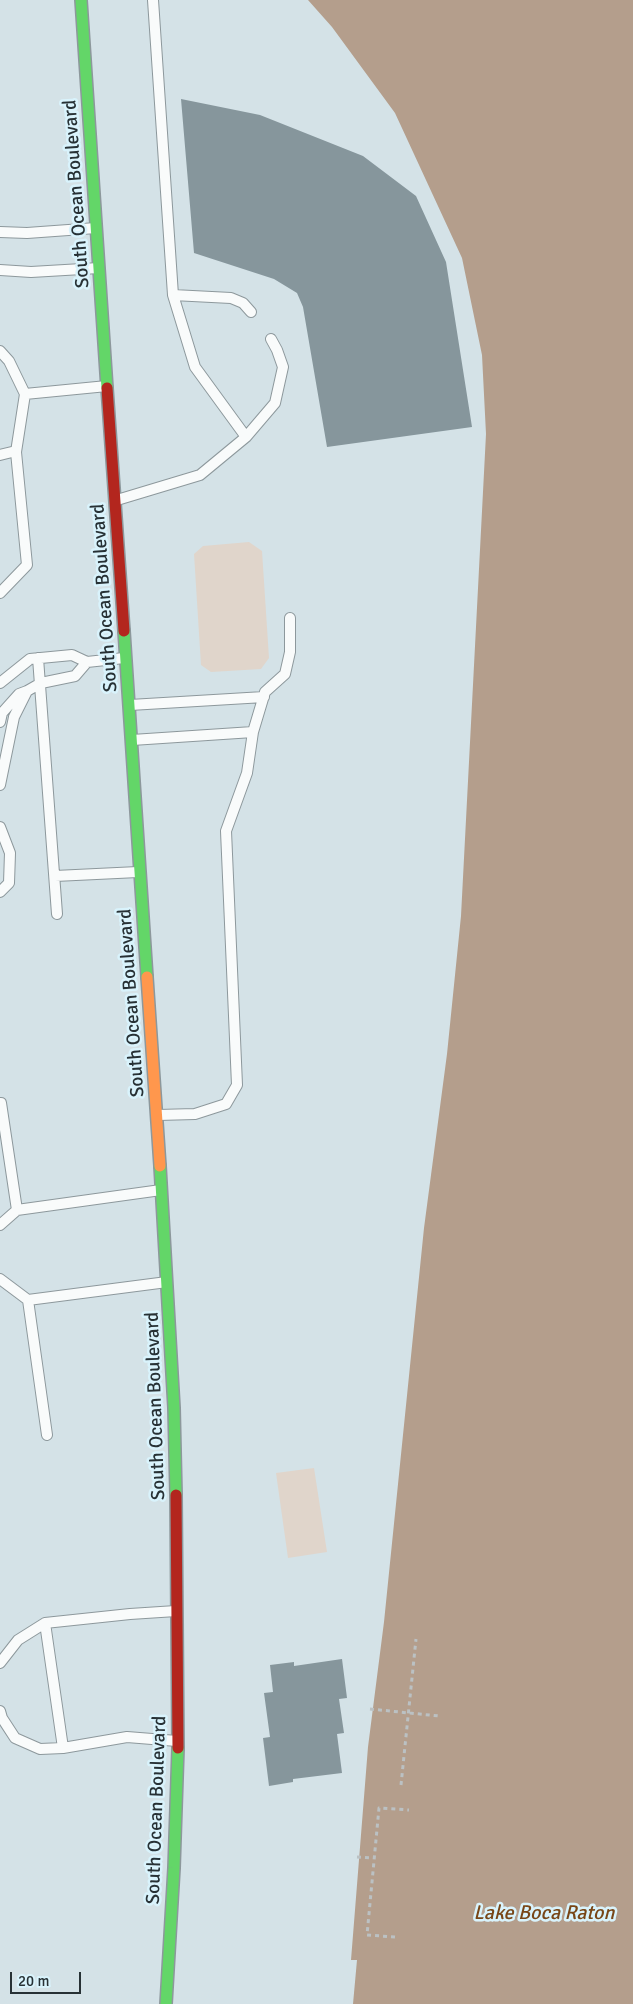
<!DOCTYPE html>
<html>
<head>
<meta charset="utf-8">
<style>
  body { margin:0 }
  #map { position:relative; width:633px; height:2004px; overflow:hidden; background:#d4e2e7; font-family:Signika,sans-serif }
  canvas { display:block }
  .scale { position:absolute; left:10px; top:1972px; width:71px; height:22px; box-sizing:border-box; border:2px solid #273135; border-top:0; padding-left:6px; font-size:15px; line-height:18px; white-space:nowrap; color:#273135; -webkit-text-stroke:4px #d9f3fc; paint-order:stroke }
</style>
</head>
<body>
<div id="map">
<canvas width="633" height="2004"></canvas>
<div class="scale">20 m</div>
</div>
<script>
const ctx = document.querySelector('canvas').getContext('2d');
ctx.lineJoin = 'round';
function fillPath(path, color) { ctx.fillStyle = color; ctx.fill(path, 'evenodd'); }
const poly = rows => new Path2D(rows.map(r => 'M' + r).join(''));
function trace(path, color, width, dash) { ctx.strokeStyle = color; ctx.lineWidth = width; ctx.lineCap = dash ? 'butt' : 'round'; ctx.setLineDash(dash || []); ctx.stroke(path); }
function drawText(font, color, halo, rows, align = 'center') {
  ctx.font = font + ' Signika,sans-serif'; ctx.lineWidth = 5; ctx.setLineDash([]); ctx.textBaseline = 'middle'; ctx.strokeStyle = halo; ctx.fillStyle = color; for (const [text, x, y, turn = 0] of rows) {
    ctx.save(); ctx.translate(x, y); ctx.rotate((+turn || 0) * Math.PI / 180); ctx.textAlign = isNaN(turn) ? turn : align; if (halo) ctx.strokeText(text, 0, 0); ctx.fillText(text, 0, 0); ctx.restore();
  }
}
const green = poly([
  [249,542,262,551,269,658,261,669,211,672,201,665,194,554,203,546],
  [314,1468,327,1552,288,1558,276,1473]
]);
const water = poly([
  [308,0,633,0,633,2004,353,2004,357,1960,351,1960,368,1747,384,1622,424,1228,447,1054,461,916,486,434,482,355,462,258,395,113,332,27]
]);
const building = poly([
  [181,99,260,115,363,156,416,196,446,262,472,427,327,447,303,307,297,293,274,279,194,253],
  [342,1659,347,1698,339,1699,344,1733,337,1734,342,1773,293,1779,293,1782,269,1786,263,1738,270,1737,264,1693,273,1692,270,1665,294,1662,294,1666]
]);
const path = poly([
  [370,1709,439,1716],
  [401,1785,416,1639],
  [357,1857,374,1858],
  [395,1937,367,1935,379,1808,409,1810]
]);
const lane = poly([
  [153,0,173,295,195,367,246,437],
  [0,232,27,233,96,228],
  [0,270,31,272,99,268],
  [173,295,231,298,243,303,251,312],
  [0,351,9,361,25,394,16,452,27,565,0,593],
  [25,394,107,386],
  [0,455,16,451],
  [117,500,200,475,246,437,275,403,283,367,277,350,271,339],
  [38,658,57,914],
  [0,683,30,659,72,655,87,662,124,658],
  [130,705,264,697],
  [0,722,2,713,19,694,27,691],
  [132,740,253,732],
  [0,785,14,717,27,691,41,683,75,676,87,662],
  [0,827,10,853,9,883,0,892],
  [55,876,138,872],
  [0,1103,1,1103,17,1210],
  [158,1115,195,1114,226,1104,237,1085,226,831,247,773,253,732,265,692,285,674,290,652,290,618],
  [0,1225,17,1210,161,1190],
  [0,1279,28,1300,167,1282],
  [28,1300,47,1435],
  [176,1611,130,1614,45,1623,63,1748,127,1737,177,1741],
  [0,1663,18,1640,45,1623],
  [0,1711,2,1718,15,1738,40,1749,63,1748]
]);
const fast = poly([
  [81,0,107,388],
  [124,631,147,977],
  [160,1166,174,1408,176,1495],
  [166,2004,174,1868,178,1748]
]);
const slow = poly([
  [147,977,160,1166]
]);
const jam = poly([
  [107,388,124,631],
  [176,1495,178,1748]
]);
const streetNames = [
  ["South Ocean Boulevard",77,194,-94],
  ["South Ocean Boulevard",105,598,-94],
  ["South Ocean Boulevard",132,1003,-94],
  ["South Ocean Boulevard",156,1406,-92],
  ["South Ocean Boulevard",157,1810,-88]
];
const waterNames = [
  ["Lake Boca Raton",544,1914]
];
fillPath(green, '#e0d5cb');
fillPath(water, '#b49e8c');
fillPath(building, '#86969c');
trace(lane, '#8d989c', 12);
trace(fast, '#8d989c', 14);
trace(slow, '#8d989c', 14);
trace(jam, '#8d989c', 14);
trace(path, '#bbc1c3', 3, [4, 4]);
trace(lane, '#f9fbfb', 10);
trace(fast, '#63d668', 11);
trace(slow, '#ff974d', 11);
trace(jam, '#b3261e', 11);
drawText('19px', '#273135', '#d9f3fc', streetNames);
drawText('italic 20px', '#784617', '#d9f3fc', waterNames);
</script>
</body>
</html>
